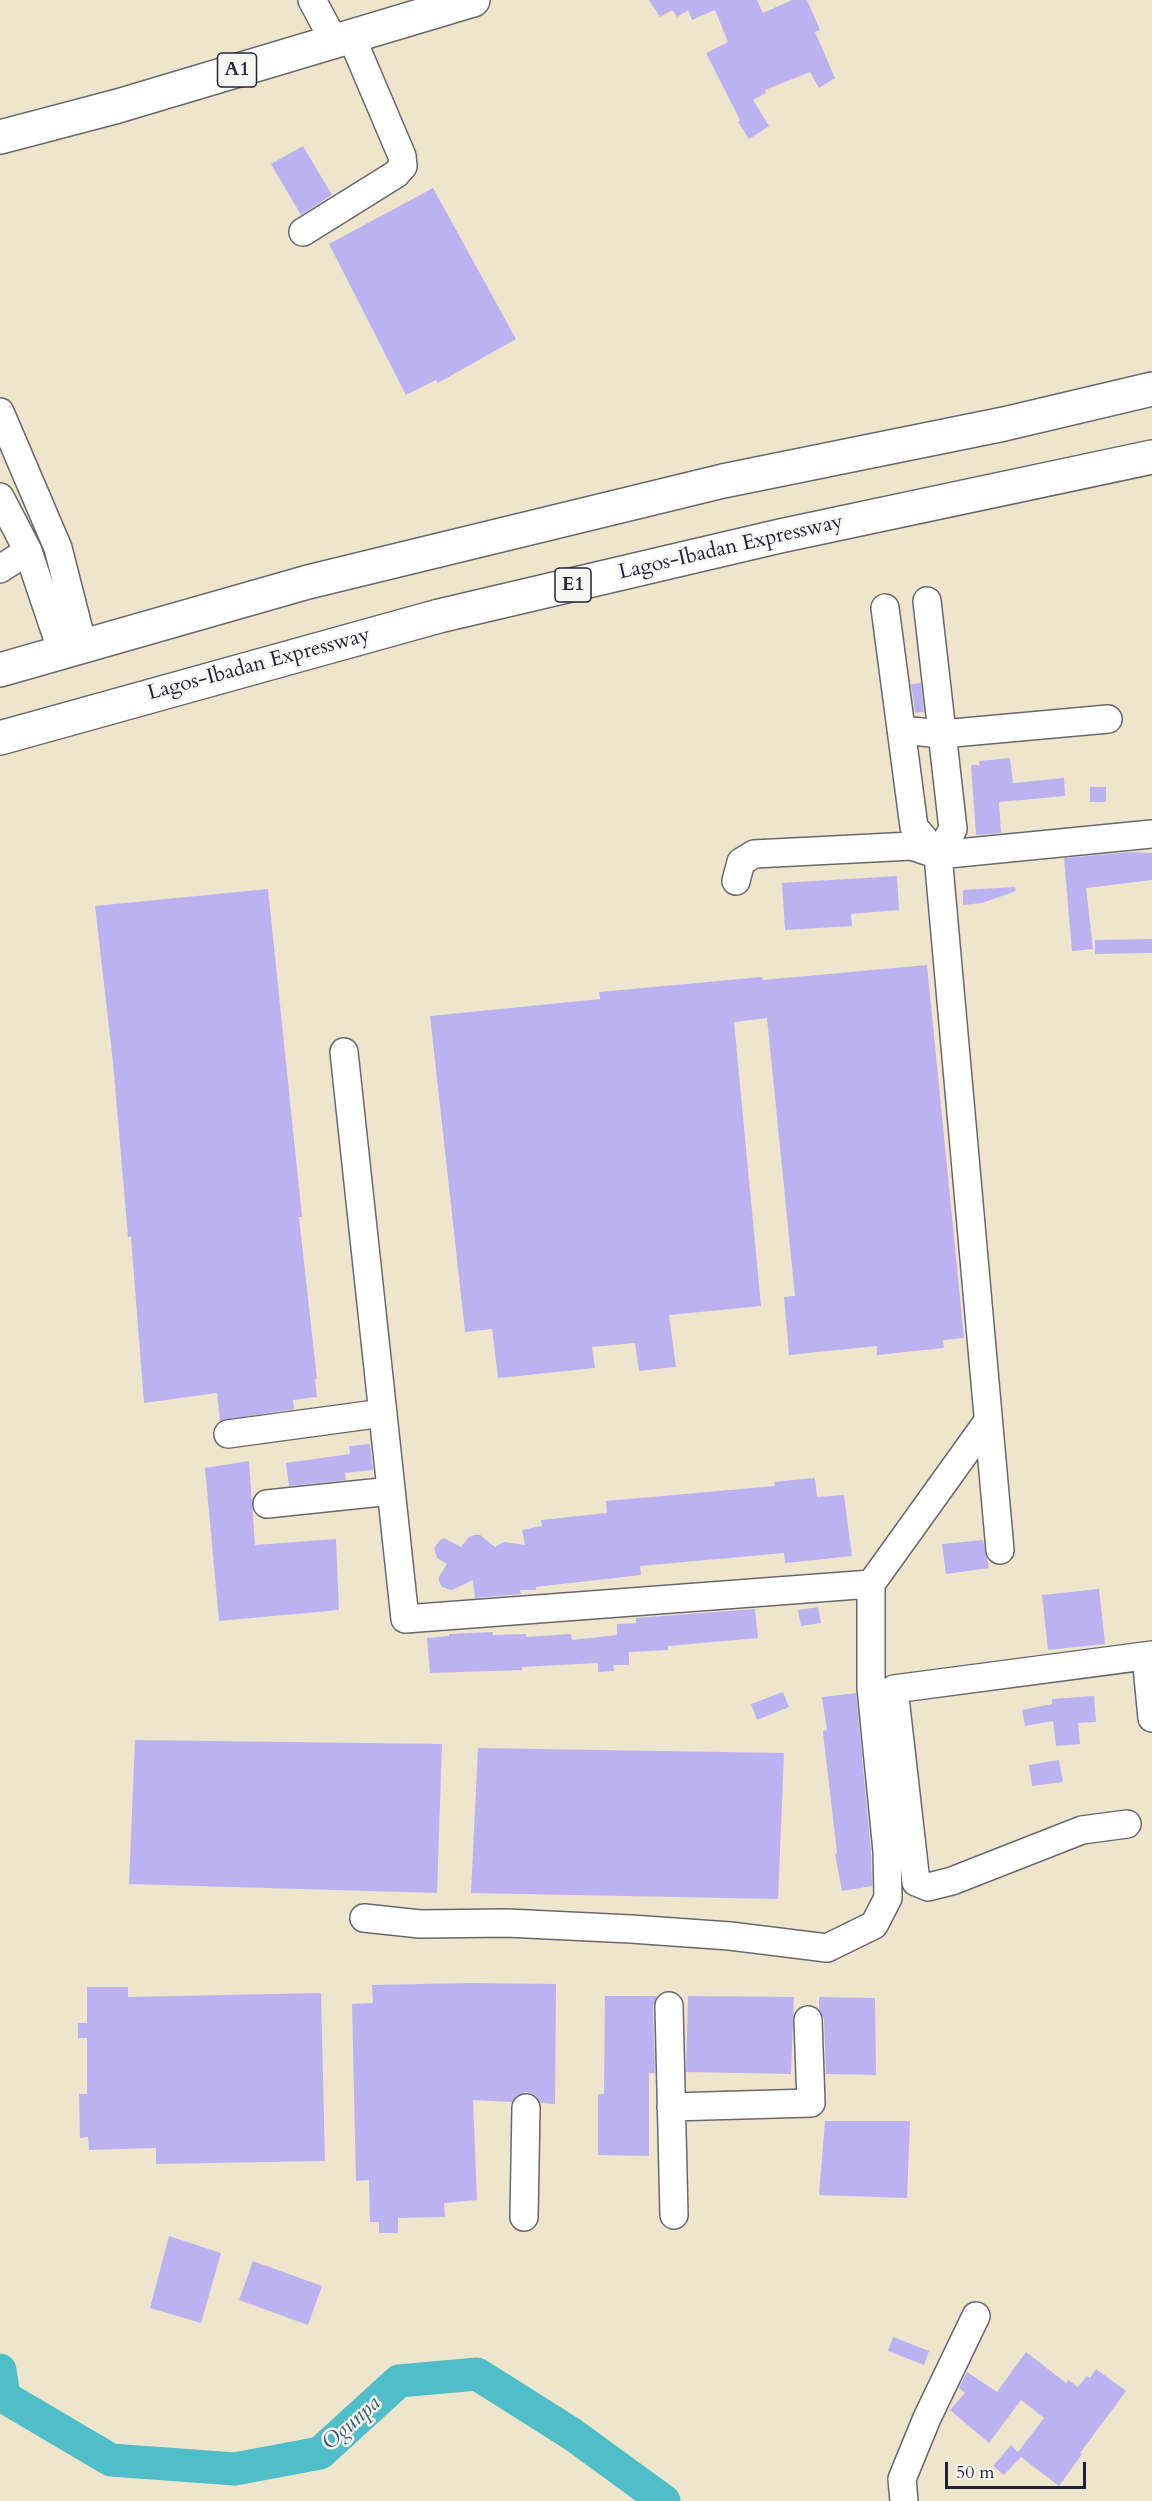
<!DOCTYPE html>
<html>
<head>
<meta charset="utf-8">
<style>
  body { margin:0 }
  #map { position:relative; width:1152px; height:2501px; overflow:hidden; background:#ede6cd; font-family:Cardo,serif }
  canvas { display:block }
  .scale { position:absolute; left:945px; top:2462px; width:141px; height:27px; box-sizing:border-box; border:3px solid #22223b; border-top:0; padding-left:8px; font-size:18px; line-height:21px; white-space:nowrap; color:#22223b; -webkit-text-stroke:4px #f6f6f2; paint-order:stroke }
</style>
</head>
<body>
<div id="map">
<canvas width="1152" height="2501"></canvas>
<div class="scale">50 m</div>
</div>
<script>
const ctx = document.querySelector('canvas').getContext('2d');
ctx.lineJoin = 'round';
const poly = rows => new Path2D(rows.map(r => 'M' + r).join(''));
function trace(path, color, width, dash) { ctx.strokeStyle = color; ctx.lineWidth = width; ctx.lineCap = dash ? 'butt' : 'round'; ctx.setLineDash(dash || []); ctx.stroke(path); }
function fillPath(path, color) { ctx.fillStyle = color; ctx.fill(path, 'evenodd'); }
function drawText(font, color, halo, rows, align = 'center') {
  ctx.font = font + ' Cardo,serif'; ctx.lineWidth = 5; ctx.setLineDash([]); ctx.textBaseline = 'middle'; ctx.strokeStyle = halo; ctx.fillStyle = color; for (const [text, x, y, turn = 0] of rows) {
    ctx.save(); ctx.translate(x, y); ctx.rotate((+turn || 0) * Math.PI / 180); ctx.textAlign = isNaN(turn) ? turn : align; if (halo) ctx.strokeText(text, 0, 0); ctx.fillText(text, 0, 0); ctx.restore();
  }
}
const river = poly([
  [0,2370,4,2397,111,2460,235,2469,320,2453,399,2381,477,2374,572,2434,664,2501]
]);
const building = poly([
  [649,0,757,0,763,13,792,0,807,0,820,30,815,32,835,78,819,88,810,72,765,90,766,93,753,100,769,126,749,139,738,122,740,120,706,53,728,42,715,10,692,20,688,10,677,17,672,10,660,17],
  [303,146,332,195,301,215,271,164],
  [433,188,516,339,438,383,436,380,406,395,329,244],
  [921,683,924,712,915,713,911,684],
  [1010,758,1013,783,1064,778,1065,796,999,802,1001,833,976,835,971,765,980,765,979,761],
  [1090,787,1106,787,1106,802,1090,802],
  [1130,852,1152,853,1152,880,1086,888,1093,949,1072,951,1064,858],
  [897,876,899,910,851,914,852,926,785,930,782,883],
  [1015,887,1016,891,982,903,963,905,963,890],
  [268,889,302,1217,299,1217,317,1379,315,1379,317,1397,293,1400,294,1409,220,1421,217,1393,144,1403,131,1237,128,1237,113,1062,95,906],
  [1152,939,1152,953,1095,954,1095,940],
  [927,965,964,1338,943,1340,944,1348,877,1355,877,1346,789,1355,784,1297,795,1296,767,1018,734,1022,761,1306,669,1315,676,1367,639,1371,635,1343,592,1347,595,1368,498,1378,492,1329,465,1332,430,1016,600,999,599,992,762,977,763,980],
  [370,1444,373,1470,345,1473,346,1480,289,1486,286,1463,350,1454,349,1446],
  [249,1461,255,1545,336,1539,339,1610,219,1621,205,1468],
  [815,1478,817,1497,844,1495,852,1556,785,1563,784,1553,640,1566,641,1575,536,1587,536,1590,520,1590,521,1594,475,1598,473,1580,452,1590,442,1587,439,1582,439,1577,447,1564,437,1558,434,1548,440,1540,444,1538,461,1547,469,1537,474,1535,480,1535,495,1547,504,1542,525,1545,522,1530,542,1526,541,1520,607,1513,606,1501,775,1486,774,1482],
  [983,1540,989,1568,946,1574,942,1544],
  [1099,1589,1105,1644,1048,1650,1042,1595],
  [818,1607,821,1623,801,1626,798,1610],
  [755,1609,758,1638,668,1646,668,1650,629,1652,629,1665,613,1665,614,1671,598,1672,598,1663,522,1667,522,1670,430,1673,427,1638,449,1636,449,1634,493,1632,493,1635,526,1634,526,1637,571,1634,572,1640,617,1635,617,1624,636,1623,636,1618],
  [783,1692,789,1707,757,1720,751,1704],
  [856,1693,871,1852,872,1886,842,1891,835,1854,837,1853,824,1741,823,1731,827,1730,822,1697],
  [1094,1696,1096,1722,1078,1723,1080,1744,1056,1746,1053,1721,1025,1726,1022,1710,1052,1704,1052,1699],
  [135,1740,442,1744,437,1893,129,1884],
  [478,1748,784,1753,778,1899,471,1893],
  [1059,1760,1063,1782,1032,1786,1029,1765],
  [470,1983,556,1984,555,2104,541,2103,535,2095,527,2092,518,2095,512,2102,473,2100,477,2200,444,2203,445,2217,398,2218,398,2233,379,2233,379,2222,370,2222,369,2180,356,2181,352,2004,373,2003,372,1985],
  [87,1987,128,1987,128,1997,321,1993,325,2161,156,2164,156,2148,89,2150,88,2137,80,2138,79,2094,87,2094,87,2038,78,2038,78,2023,87,2023],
  [605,1996,657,1996,653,2006,655,2073,649,2073,649,2156,598,2155,598,2094,604,2094],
  [688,1996,794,1997,791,2074,686,2072],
  [819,1997,875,1998,876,2075,826,2074,824,2019,819,2010],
  [825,2121,910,2121,907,2198,819,2195],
  [169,2236,221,2253,201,2323,150,2308],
  [253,2261,322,2286,308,2325,239,2300],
  [893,2337,929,2351,924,2365,888,2351],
  [1026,2352,1066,2383,1068,2380,1078,2387,1087,2376,1090,2378,1096,2369,1126,2391,1080,2453,1082,2454,1059,2486,1021,2457,1004,2475,993,2466,1011,2445,1018,2452,1044,2418,1021,2400,989,2443,950,2410,965,2393,959,2388,967,2372,997,2392]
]);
const minor = poly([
  [312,0,334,41],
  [303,232,396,174,403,166,402,156,351,36],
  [0,412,58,548,83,646],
  [0,497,28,551,62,652],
  [0,569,28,551],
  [927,601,953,829,938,855,1000,1550],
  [885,608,914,827,937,854],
  [901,730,942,734,1108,719],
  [736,881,741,862,754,854,912,846,938,855,1152,834],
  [344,1052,405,1619,871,1584,988,1421],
  [228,1434,383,1413],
  [267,1504,391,1491],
  [1146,1656,1152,1718],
  [1127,1824,1082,1830,952,1881,928,1887,916,1882,894,1689,1152,1655],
  [364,1918,420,1924,507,1923,631,1929,730,1936,827,1948,874,1925,888,1898,887,1851,871,1688,871,1584],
  [669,2006,674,2215],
  [671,2107,811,2103,808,2020],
  [524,2217,526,2108],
  [904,2501,902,2479,927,2418,976,2316]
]);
const highway = poly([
  [0,137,118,106,473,0],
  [0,670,308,582,723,481,1004,424,1152,389],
  [0,738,439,616,780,536,1152,457]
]);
const shields = [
  [237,70,39],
  [573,585,36]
];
const shieldNames = [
  ["A1",237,70],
  ["E1",573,585]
];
const streetNames = [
  ["Lagos-Ibadan Expressway",731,548,-13],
  ["Lagos-Ibadan Expressway",259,665,-15]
];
const waterNames = [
  ["Ogunpa",352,2424,-42]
];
trace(river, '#50bec9', 33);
fillPath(building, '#bcb2f2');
trace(minor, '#69676e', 30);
trace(highway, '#69676e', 36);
trace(minor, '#fff', 27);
trace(highway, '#fff', 33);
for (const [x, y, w] of shields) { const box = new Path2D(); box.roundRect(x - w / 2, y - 17, w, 34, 4.5); ctx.fillStyle = '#f6f6f2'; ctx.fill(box); trace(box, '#22223b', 1.5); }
drawText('bold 20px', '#22223b', null, shieldNames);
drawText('21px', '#22223b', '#f6f6f2', streetNames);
drawText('italic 22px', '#32596d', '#f6f6f2', waterNames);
</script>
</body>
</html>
